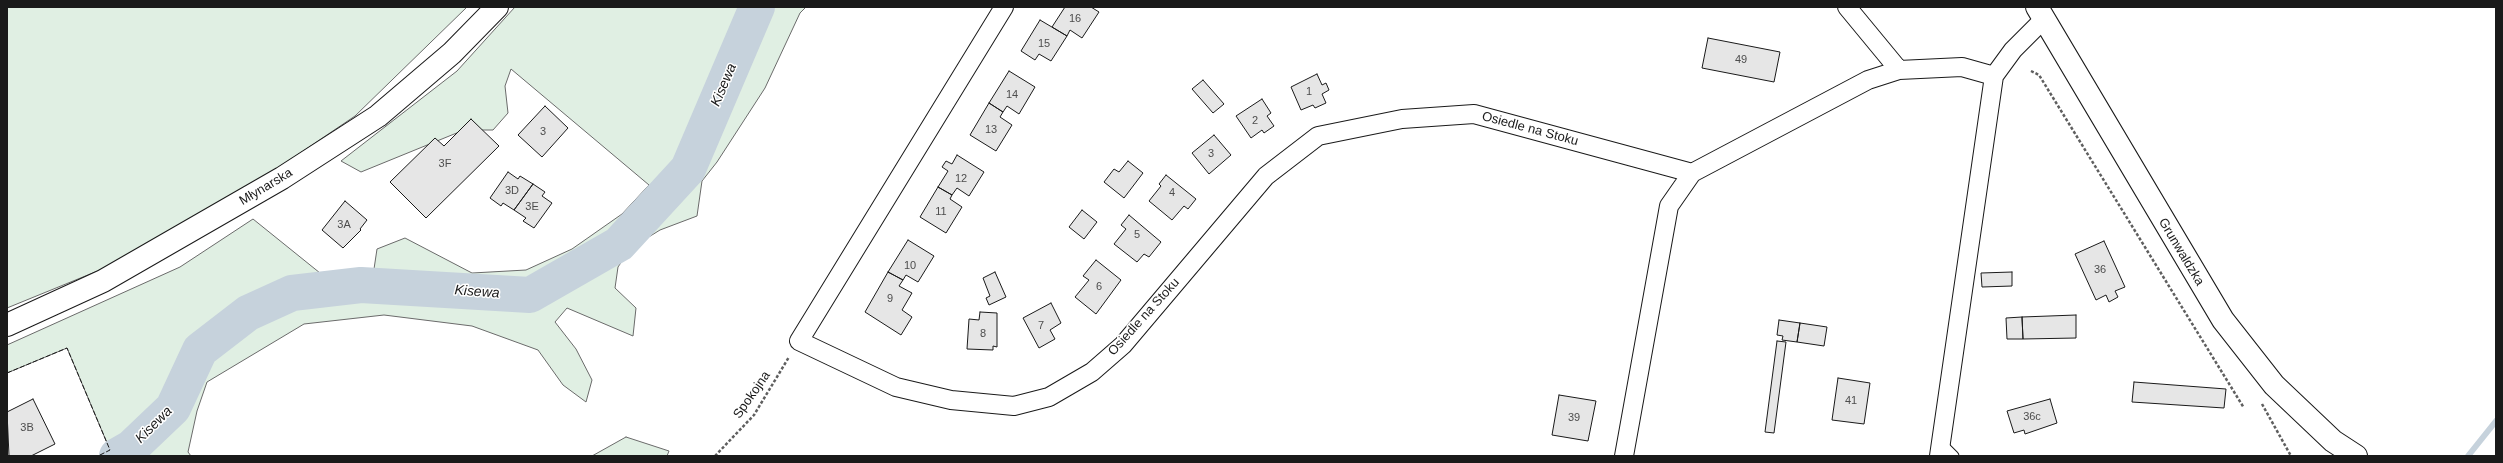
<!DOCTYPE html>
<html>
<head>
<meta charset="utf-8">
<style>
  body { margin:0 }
  #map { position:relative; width:2503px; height:463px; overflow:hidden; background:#fff; font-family:Arial,sans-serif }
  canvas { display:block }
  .frame { position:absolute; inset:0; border:8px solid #1a1a1a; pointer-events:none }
</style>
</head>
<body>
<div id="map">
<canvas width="2503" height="463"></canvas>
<div class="frame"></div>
</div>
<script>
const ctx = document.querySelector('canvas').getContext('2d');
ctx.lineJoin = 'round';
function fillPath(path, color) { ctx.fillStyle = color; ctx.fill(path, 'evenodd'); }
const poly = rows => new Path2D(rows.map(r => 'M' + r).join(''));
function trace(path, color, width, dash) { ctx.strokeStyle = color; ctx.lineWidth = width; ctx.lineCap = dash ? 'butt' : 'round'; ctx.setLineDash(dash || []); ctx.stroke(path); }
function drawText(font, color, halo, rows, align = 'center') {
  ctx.font = font + ' Arial,sans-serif'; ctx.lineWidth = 3; ctx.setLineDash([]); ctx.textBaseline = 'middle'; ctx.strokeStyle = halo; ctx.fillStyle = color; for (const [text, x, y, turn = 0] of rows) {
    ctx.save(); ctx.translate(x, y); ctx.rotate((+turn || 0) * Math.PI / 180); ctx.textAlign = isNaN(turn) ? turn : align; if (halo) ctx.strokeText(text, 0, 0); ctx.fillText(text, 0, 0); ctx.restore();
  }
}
const green = poly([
  [7,7,467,7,355,116,256,183,127,259,7,308,7,7],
  [515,7,806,7,800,13,765,88,717,162,702,181,697,216,660,230,631,248,618,267,615,288,636,308,633,336,567,308,555,322,576,349,592,380,586,402,563,385,538,350,472,326,384,315,304,324,207,382,197,411,188,452,191,456,98,456,110,450,67,348,7,373,7,345,180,267,253,219,320,273,374,269,377,249,405,238,472,273,526,270,572,249,622,214,649,185,511,69,505,86,508,113,493,130,464,130,361,172,341,161,457,71,515,7],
  [626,437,669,451,667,456,592,456,626,437]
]);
const stream = poly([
  [2468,456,2496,421]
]);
const river = poly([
  [117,456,131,448,173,408,200,350,248,313,292,293,361,285,530,295,619,244,688,169,757,7]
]);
const building = poly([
  [1065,7,1091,7,1099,12,1082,38,1070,30,1067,36,1052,27,1065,7],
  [1040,20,1067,36,1051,61,1039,54,1035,60,1021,51,1040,20],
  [1708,38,1780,52,1774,82,1702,68,1708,38],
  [1009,71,1035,87,1019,114,1007,106,1003,112,989,103,1009,71],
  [1317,74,1322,85,1326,83,1329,90,1322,94,1326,103,1315,108,1313,105,1301,110,1291,87,1317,74],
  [1203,80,1224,104,1213,113,1192,89,1203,80],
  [1262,99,1271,113,1267,116,1274,126,1264,133,1262,130,1251,138,1236,116,1262,99],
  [989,103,1003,112,1000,117,1012,125,996,151,970,135,989,103],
  [545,106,568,128,542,157,518,135,545,106],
  [471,119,499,146,426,218,390,182,435,138,444,146,471,119],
  [1214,135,1231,155,1209,174,1192,153,1214,135],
  [957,155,984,172,969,196,957,188,952,195,938,187,948,171,942,167,946,161,952,164,957,155],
  [1128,161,1143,173,1124,198,1104,182,1114,169,1119,172,1128,161],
  [508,172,518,179,520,176,533,184,514,210,503,203,501,206,490,198,508,172],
  [1166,175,1196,199,1188,209,1184,206,1172,220,1149,201,1161,186,1159,184,1166,175],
  [533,184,545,192,542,196,552,203,534,228,523,221,526,218,514,210,533,184],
  [938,187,952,195,950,199,962,207,946,233,920,217,938,187],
  [345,201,367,220,360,229,361,230,343,248,322,230,345,201],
  [1082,210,1097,222,1084,239,1069,227,1082,210],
  [1129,215,1161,242,1149,257,1144,254,1137,262,1114,244,1126,229,1121,225,1129,215],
  [908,240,934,256,918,282,906,275,903,280,888,272,908,240],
  [2104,241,2125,287,2115,291,2118,297,2109,302,2106,295,2096,300,2075,254,2104,241],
  [1096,260,1121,280,1096,314,1075,297,1089,280,1083,276,1096,260],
  [888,272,903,280,899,286,912,293,902,310,912,317,901,335,865,312,888,272],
  [995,272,1006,297,989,305,986,298,990,296,983,278,995,272],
  [2012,272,2012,286,1982,287,1981,273,2012,272],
  [1051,303,1061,323,1050,330,1055,339,1039,348,1023,318,1051,303],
  [980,312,997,313,997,347,993,346,993,350,967,349,969,319,979,320,980,312],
  [2076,315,2076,338,2023,339,2022,317,2076,315],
  [2022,317,2023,339,2007,339,2006,318,2022,317],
  [1779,320,1800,323,1797,342,1782,340,1783,336,1777,335,1779,320],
  [1800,323,1827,327,1824,346,1797,342,1800,323],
  [1777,341,1786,342,1774,433,1765,432,1777,341],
  [1838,378,1870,383,1864,424,1832,420,1838,378],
  [2134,382,2226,389,2224,408,2132,402,2134,382],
  [1559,395,1596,401,1588,441,1552,435,1559,395],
  [33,399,55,444,31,456,9,456,7,412,33,399],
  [2050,399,2057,423,2025,434,2024,430,2014,433,2007,411,2050,399]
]);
const path = poly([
  [2031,71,2039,75,2244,408],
  [2262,404,2291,456],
  [715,456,754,415,789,357]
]);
const lane = poly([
  [1941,443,1954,456]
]);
const street = poly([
  [1004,7,799,341,896,387,951,400,1014,406,1049,397,1092,372,1123,345,1266,176,1318,136,1402,119,1474,114,1692,173],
  [1847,7,1899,70,1962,67,1994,76],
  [1624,456,1669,206,1692,173,1868,80,1899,70],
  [1939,456,1994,76,2013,50,2044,19]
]);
const secondary = poly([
  [2037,7,2223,320,2274,385,2333,441,2356,456],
  [7,325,103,281,282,178,378,116,452,53,497,7]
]);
const fence = poly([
  [7,373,67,348,110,450,98,456]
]);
const numberNames = [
  ["16",1075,19],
  ["15",1044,44],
  ["49",1741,60],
  ["1",1309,92],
  ["14",1012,95],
  ["2",1255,121],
  ["13",991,130],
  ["3",543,132],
  ["3",1211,154],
  ["3F",445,164],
  ["12",961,179],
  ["3D",512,191],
  ["4",1172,193],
  ["3E",532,207],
  ["11",941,212],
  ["3A",344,225],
  ["5",1137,235],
  ["10",910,266],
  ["36",2100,270],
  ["6",1099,287],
  ["9",890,299],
  ["7",1041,326],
  ["8",983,334],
  ["41",1851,401],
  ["36c",2032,417],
  ["39",1574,418],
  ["3B",27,428]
];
const streetNames = [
  ["Osiedle na Stoku",1530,129,15],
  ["Młynarska",266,187,-31],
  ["Grunwaldzka",2181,252,59],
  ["Osiedle na Stoku",1144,317,-48],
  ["Spokojna",752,395,-55]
];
const waterNames = [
  ["Kisewa",724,85,-67],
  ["Kisewa",477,292,4],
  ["Kisewa",154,425,-45]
];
fillPath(green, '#e0efe3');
trace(green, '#6a6a6a', 1);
trace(stream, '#c6d2dc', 6);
trace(river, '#c6d2dc', 36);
fillPath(building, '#e6e6e6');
trace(building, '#1a1a1a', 1);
trace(lane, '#1a1a1a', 11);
trace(street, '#1a1a1a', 20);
trace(secondary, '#1a1a1a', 24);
trace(path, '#5f5f5f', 2.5, [3, 2]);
trace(lane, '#fff', 9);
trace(street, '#fff', 18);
trace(secondary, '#fff', 22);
trace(fence, '#1a1a1a', 1, [5, 2]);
drawText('11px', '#4d4d4d', null, numberNames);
drawText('13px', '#1a1a1a', '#fff', streetNames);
drawText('italic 14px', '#1a1a1a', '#fff', waterNames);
</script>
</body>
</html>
